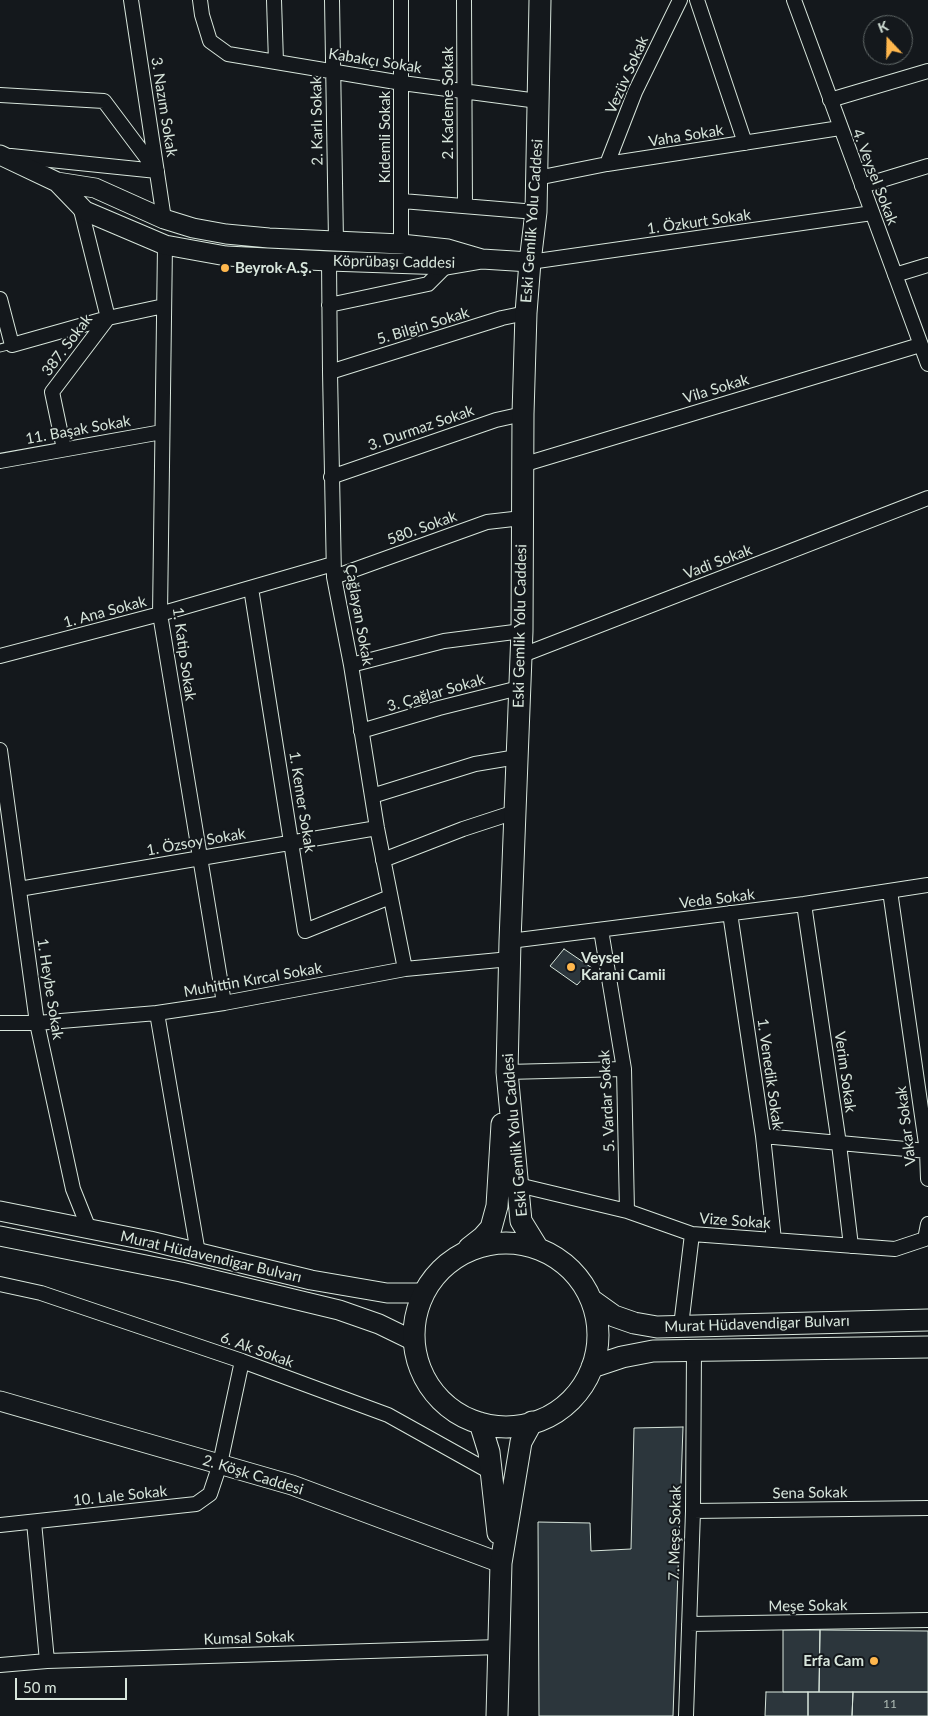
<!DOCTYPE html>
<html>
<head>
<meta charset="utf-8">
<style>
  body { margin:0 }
  #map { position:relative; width:928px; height:1716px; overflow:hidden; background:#14181c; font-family:Lato,sans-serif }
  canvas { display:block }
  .north { position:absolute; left:863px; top:15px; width:50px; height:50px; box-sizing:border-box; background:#14181c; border:1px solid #626a69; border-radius:50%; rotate:339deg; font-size:14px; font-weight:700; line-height:20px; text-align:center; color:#d8e6dc }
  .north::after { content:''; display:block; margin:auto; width:18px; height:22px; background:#ffb74d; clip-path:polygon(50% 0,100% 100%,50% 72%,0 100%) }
  .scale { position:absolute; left:15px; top:1678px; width:112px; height:22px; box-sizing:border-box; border:2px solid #d8e6dc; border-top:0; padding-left:6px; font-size:15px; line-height:18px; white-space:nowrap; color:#d8e6dc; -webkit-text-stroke:4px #14181c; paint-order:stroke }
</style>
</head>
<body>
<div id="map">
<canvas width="928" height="1716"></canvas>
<div class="north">K</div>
<div class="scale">50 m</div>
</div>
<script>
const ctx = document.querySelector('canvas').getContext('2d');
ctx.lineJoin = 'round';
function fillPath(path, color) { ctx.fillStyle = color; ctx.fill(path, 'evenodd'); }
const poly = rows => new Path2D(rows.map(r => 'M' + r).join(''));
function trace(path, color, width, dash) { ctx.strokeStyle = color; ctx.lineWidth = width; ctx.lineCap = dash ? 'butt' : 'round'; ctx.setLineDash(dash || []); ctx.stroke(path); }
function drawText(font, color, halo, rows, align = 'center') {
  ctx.font = font + ' Lato,sans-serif'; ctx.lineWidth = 4; ctx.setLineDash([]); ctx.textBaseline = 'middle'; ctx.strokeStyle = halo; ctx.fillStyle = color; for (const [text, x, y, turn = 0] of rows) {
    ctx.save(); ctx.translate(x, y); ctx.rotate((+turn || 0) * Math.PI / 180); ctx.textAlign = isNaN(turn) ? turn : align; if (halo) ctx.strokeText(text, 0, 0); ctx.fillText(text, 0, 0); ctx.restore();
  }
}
const building = poly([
  [564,949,592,968,577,985,550,966,564,949],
  [683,1427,673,1716,539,1716,538,1522,590,1523,591,1551,631,1549,634,1428,683,1427],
  [783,1630,820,1630,819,1692,783,1692,783,1630],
  [820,1630,928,1631,928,1692,819,1692,820,1630],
  [766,1692,808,1692,808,1716,765,1716,766,1692],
  [808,1692,853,1692,852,1716,808,1716,808,1692],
  [853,1692,928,1692,928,1716,852,1716,853,1692]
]);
const lane = poly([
  [0,348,12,345]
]);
const street = poly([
  [131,0,164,219],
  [200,0,202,15,210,41,228,54,402,83,538,101],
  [274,0,276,62],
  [332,0,336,241],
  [401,0,401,244],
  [464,0,465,206],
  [697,0,745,143],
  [794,0,928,364],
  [0,95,104,101,155,169],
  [830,100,928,71],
  [11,156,157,171],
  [607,164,635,92,680,0],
  [537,178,607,164,840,128],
  [862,186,928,166],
  [402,201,536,212],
  [165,245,160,614,224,1003],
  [329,261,330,372,334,577,351,665,377,828,405,969],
  [530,262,872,213],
  [895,275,928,265],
  [0,299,12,345,108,318,80,206],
  [329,305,428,284,447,265,448,259],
  [330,372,502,318,526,313],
  [64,449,52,392,108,318,164,306],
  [0,461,162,432],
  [522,465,920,345],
  [331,477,496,420,523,414],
  [334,577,487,522,522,518],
  [251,588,305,931,390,897],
  [0,656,160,614,333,564],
  [520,656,928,498],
  [351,665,444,641,522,631],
  [361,731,439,708,519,688],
  [0,750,37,1023,73,1189,89,1229],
  [372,796,475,764,517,757],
  [383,860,463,829,515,812],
  [19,889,377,828],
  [890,891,927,1151,928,1179],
  [804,904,839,1144,851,1246],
  [730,913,763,1136,774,1240],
  [601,930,624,1069,627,1211],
  [510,941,804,904,928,885],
  [157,1013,198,1253],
  [0,1023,37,1023,157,1013,224,1003,405,969,510,959],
  [507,1072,624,1069],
  [763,1136,928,1151],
  [518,1185,627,1211,692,1234,895,1249,925,1239,928,1224],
  [0,1284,41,1293,242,1361,388,1415,492,1473],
  [681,1326,692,1234],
  [693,1511,928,1508],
  [34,1522,47,1661],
  [0,1525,196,1504,210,1494,220,1464,242,1361],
  [689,1624,928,1620],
  [0,1665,47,1661,499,1647],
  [686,1716,693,1511,694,1350]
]);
const secondary = poly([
  [0,155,57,182,95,188,164,219,193,228,226,234,269,238,401,244,448,249,482,259],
  [57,182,85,211,165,245,226,256,329,261,447,265,482,259,530,262],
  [0,1211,150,1241,311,1280,387,1293,423,1293],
  [0,1236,181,1272,339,1310,379,1324,414,1341],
  [0,1401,292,1485,501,1563]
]);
const primary = poly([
  '414 1335a92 92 0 1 1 184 0a92 92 0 1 1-184 0Z',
  [537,1247,521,1221,507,1072,510,941,522,631,523,414,526,313,530,262,536,212,540,0],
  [469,1248,483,1237,491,1228,497,1206,502,1124],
  [593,1301,614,1316,634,1323,657,1327,928,1320],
  [592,1367,622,1357,653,1351,928,1347],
  [480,1423,489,1452,498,1533],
  [497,1716,501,1563,521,1442,532,1422]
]);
const markers = [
  [225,268,5,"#ffb74d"],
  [571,967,5,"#ffb74d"],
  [874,1661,5,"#ffb74d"]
];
const numberNames = [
  ["11",890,1704]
];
const streetNames = [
  ["Kabakçı Sokak",375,61,9],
  ["Vezüv Sokak",627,75,-66],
  ["2. Kademe Sokak",448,103,-90],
  ["3. Nazım Sokak",164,107,81],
  ["2. Karlı Sokak",317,121,-91],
  ["Vaha Sokak",686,136,-9],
  ["Kıdemli Sokak",385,137,-90],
  ["4. Veysel Sokak",875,177,69],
  ["Eski Gemlik Yolu Caddesi",532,221,-86],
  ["1. Özkurt Sokak",699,222,-8],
  ["Köprübaşı Caddesi",394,262,1],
  ["5. Bilgin Sokak",423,326,-17],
  ["387. Sokak",67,345,-53],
  ["Vila Sokak",716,389,-17],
  ["3. Durmaz Sokak",421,428,-19],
  ["11. Başak Sokak",78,430,-10],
  ["580. Sokak",422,528,-20],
  ["Vadi Sokak",718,562,-21],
  ["1. Ana Sokak",105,612,-15],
  ["Çağlayan Sokak",359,615,80],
  ["Eski Gemlik Yolu Caddesi",520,626,-89],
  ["1. Katip Sokak",184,654,82],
  ["3. Çağlar Sokak",436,693,-16],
  ["1. Kemer Sokak",302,802,81],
  ["1. Özsoy Sokak",196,842,-10],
  ["Veda Sokak",717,899,-7],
  ["Muhittin Kırcal Sokak",253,980,-10],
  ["1. Heybe Sokak",50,989,81],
  ["Verim Sokak",845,1072,82],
  ["1. Venedik Sokak",770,1074,82],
  ["5. Vardar Sokak",607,1101,-93],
  ["Vakar Sokak",906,1126,-97],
  ["Eski Gemlik Yolu Caddesi",515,1135,-95],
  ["Vize Sokak",735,1221,4],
  ["Murat Hüdavendigar Bulvarı",211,1257,13],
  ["Murat Hüdavendigar Bulvarı",757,1324,-2],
  ["6. Ak Sokak",257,1350,20],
  ["2. Köşk Caddesi",253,1475,17],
  ["Sena Sokak",810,1493,-1],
  ["10. Lale Sokak",120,1496,-6],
  ["7. Meşe Sokak",675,1533,-89],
  ["Meşe Sokak",808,1606,-1],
  ["Kumsal Sokak",249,1638,-2]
];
const poiNames = [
  ["Beyrok A.Ş.",235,268],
  ["Veysel",581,958],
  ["Karani Camii",581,975],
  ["Erfa Cam",864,1661,"right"]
];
fillPath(building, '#2c363c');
trace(building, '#d8e6dc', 1);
trace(lane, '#d8e6dc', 9);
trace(street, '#d8e6dc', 16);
trace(secondary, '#d8e6dc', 21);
trace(primary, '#d8e6dc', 23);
trace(lane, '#14181c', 7);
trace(street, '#14181c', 14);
trace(secondary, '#14181c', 19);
trace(primary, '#14181c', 21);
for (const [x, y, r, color] of markers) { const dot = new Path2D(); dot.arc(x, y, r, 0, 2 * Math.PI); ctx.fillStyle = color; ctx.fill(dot); trace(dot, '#14181c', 2); }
drawText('12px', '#adbab4', null, numberNames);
drawText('15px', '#d8e6dc', '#14181c', streetNames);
drawText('bold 15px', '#d8e6dc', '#14181c', poiNames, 'left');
</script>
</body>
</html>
